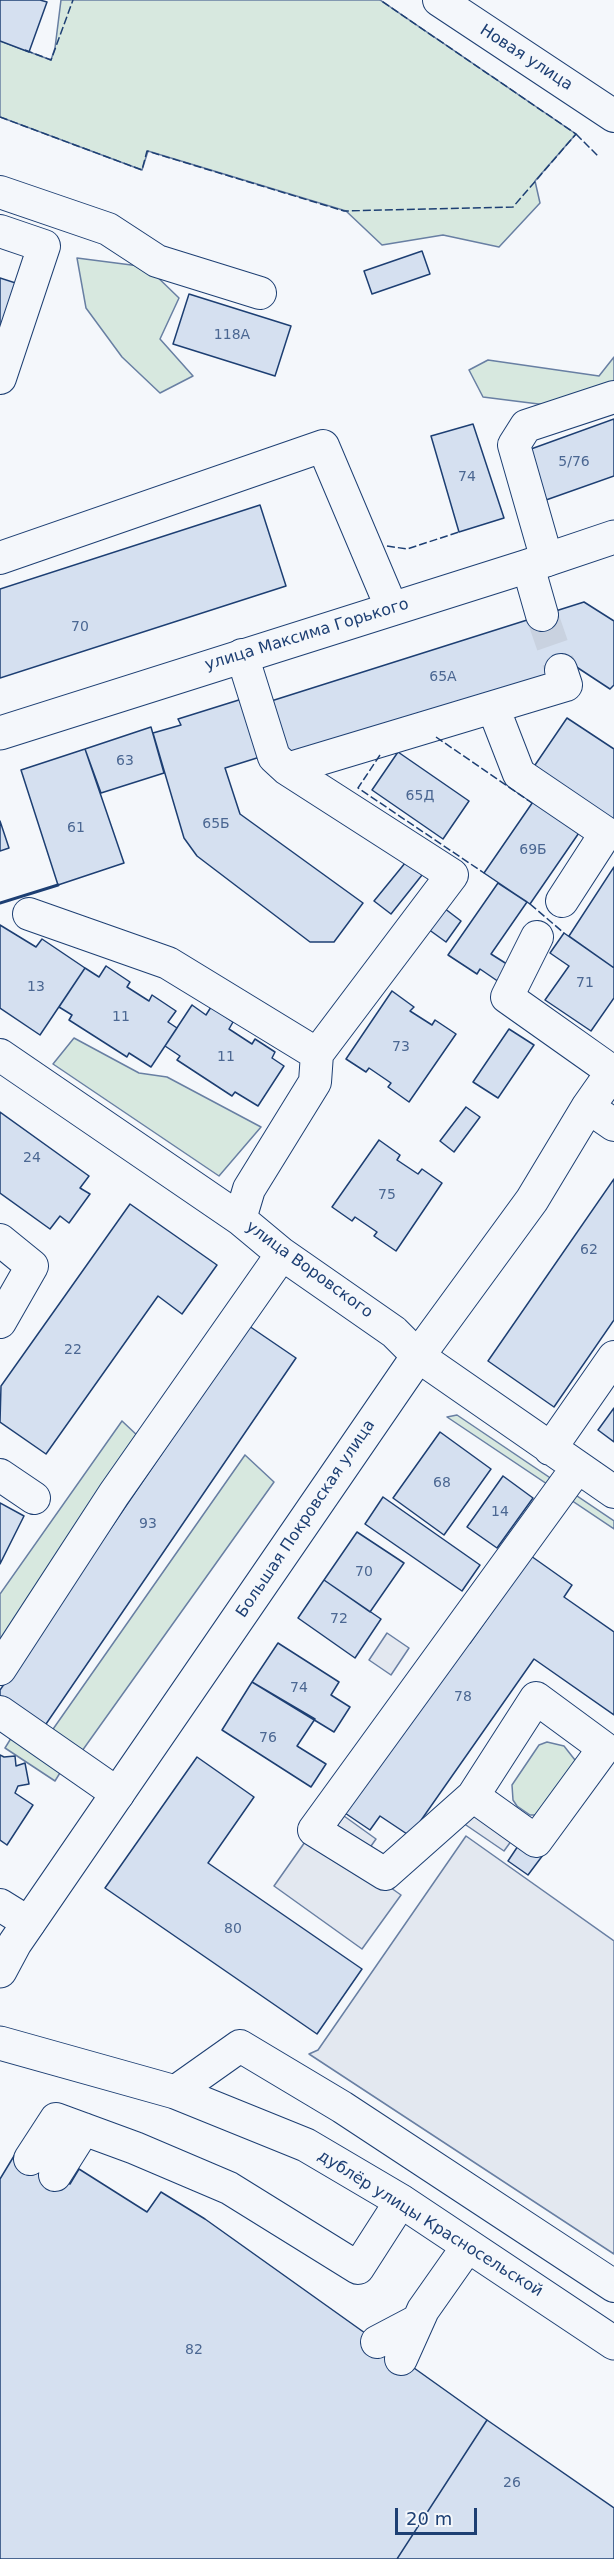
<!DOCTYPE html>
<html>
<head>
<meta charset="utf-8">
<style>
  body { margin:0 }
  #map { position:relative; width:614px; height:2559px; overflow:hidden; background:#f4f7fb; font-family:"DejaVu Sans",sans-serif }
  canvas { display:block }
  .scale { position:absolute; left:395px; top:2508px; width:82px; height:27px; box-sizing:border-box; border:3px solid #1d3f73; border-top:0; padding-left:8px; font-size:18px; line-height:21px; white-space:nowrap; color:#1d3f73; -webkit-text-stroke:4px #f4f7fb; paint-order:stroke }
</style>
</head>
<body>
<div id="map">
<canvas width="614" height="2559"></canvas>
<div class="scale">20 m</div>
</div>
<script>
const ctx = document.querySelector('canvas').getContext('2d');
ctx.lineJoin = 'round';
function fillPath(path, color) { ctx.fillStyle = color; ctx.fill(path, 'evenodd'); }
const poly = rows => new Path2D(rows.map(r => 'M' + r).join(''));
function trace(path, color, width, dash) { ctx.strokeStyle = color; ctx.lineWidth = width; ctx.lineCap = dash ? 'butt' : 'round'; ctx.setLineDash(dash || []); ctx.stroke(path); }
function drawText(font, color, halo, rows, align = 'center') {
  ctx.font = font + ' "DejaVu Sans",sans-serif'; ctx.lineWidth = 4.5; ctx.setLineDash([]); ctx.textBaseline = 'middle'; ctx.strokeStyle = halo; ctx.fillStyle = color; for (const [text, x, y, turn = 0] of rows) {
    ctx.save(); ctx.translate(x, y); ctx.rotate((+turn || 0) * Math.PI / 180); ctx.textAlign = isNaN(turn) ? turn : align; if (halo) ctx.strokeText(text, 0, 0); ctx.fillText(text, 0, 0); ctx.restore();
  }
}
const green = poly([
  [61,0,380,0,576,134,535,181,540,203,499,247,443,235,382,245,346,211,148,151,142,170,0,117,0,41,51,60,55,48,61,0],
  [77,258,147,267,179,298,160,339,193,376,160,393,122,357,86,308,77,258],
  [614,357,614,396,602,412,483,397,469,370,488,360,599,376,614,357],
  [74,1038,139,1073,167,1077,261,1127,219,1176,53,1064,74,1038],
  [457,1415,614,1521,614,1529,447,1417,457,1415],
  [122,1421,156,1453,0,1659,0,1594,122,1421],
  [245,1455,274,1482,82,1751,51,1732,245,1455],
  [13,1735,63,1768,55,1781,5,1748,13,1735],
  [547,1742,564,1746,575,1760,576,1768,540,1815,530,1815,517,1806,513,1800,512,1785,539,1745,547,1742]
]);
const parking = poly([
  [387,1633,409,1648,391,1675,369,1660,387,1633],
  [476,1805,517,1833,504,1851,463,1823,476,1805],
  [344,1816,376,1839,364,1856,332,1833,344,1816],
  [312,1832,401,1895,362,1949,274,1886,312,1832],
  [466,1836,614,1941,614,2254,309,2054,318,2050,466,1836]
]);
const building = poly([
  [0,0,40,0,47,2,29,52,0,41,0,0],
  [422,251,430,274,372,294,364,271,422,251],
  [0,278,28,287,0,344,0,278],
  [189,294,291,326,275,376,173,344,189,294],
  [614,419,614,476,546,500,531,449,614,419],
  [473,424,504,518,459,532,431,436,473,424],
  [260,505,286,586,0,678,0,589,260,505],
  [584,602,614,621,614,685,610,689,575,666,286,759,268,702,584,602],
  [242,699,260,757,225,768,240,814,363,903,334,942,310,942,197,856,184,838,153,733,181,725,178,719,242,699],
  [567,718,614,749,614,823,533,768,567,718],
  [151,727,164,773,101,793,85,749,151,727],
  [85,749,124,863,58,885,21,770,85,749],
  [398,752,469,801,443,839,372,790,398,752],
  [537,796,583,827,530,904,484,873,537,796],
  [0,821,9,848,0,851,0,821],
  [410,857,426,870,391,914,374,901,410,857],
  [614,867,614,968,569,936,614,867],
  [498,883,527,902,491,954,510,966,499,982,480,969,477,974,448,955,498,883],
  [444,908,461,921,446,942,428,929,444,908],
  [0,925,36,947,42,939,85,968,40,1035,0,1008,0,925],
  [564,933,614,968,614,998,591,1031,545,1000,569,966,550,953,564,933],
  [106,966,130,982,127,987,149,1001,152,995,176,1011,168,1022,177,1028,151,1067,129,1053,127,1057,69,1020,72,1015,59,1007,85,968,99,977,106,966],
  [392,991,414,1007,410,1011,432,1025,435,1020,456,1034,409,1102,388,1087,391,1083,369,1068,366,1072,346,1059,392,991],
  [192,1005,206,1015,211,1007,233,1022,229,1029,252,1044,255,1039,275,1052,272,1058,284,1066,258,1106,235,1092,232,1096,177,1060,180,1056,165,1046,192,1005],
  [509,1029,534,1045,498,1098,473,1082,509,1029],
  [466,1107,480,1117,454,1152,440,1141,466,1107],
  [0,1112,89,1176,80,1188,90,1194,69,1223,60,1216,50,1229,0,1193,0,1112],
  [379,1140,400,1155,397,1160,418,1174,422,1169,442,1183,396,1251,374,1236,377,1232,355,1217,352,1221,332,1207,379,1140],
  [614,1179,614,1320,554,1407,488,1361,614,1179],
  [130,1204,217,1265,182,1314,158,1296,46,1454,0,1422,1,1386,130,1204],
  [249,1326,296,1358,44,1727,0,1697,0,1690,249,1326],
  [614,1408,614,1442,598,1430,614,1408],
  [440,1432,491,1469,444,1535,393,1498,440,1432],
  [503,1476,533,1498,497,1548,467,1527,503,1476],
  [383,1497,480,1565,462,1591,365,1524,383,1497],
  [0,1503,24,1516,0,1564,0,1503],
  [357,1532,404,1563,370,1612,324,1580,357,1532],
  [531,1556,572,1585,564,1597,614,1632,614,1715,534,1659,410,1836,380,1816,370,1830,339,1809,460,1636,470,1643,531,1556],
  [324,1580,381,1619,355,1658,298,1618,324,1580],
  [278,1643,339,1682,331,1695,350,1707,334,1732,252,1682,278,1643],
  [252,1682,315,1719,297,1746,326,1764,311,1787,222,1730,252,1682],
  [0,1755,4,1757,15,1756,16,1766,25,1763,29,1784,18,1786,15,1793,33,1805,7,1845,0,1840,0,1755],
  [197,1757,254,1797,208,1863,362,1969,317,2034,105,1888,197,1757],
  [522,1840,543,1855,528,1875,508,1861,522,1840],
  [17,2151,70,2184,79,2169,147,2212,161,2192,205,2219,487,2420,397,2559,0,2559,0,2179,17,2151],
  [487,2420,614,2508,614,2559,397,2559,487,2420]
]);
const minorTunnel = poly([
  [542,615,561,670]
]);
const minor = poly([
  [439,0,614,116],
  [0,192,108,229,157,261,260,293],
  [0,231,44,246,0,378],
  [0,558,323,446,392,609],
  [547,560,514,445,526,426,614,397],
  [528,566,542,615],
  [561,670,566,685,493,707,519,774,606,833,562,901],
  [287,769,493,707],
  [29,914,168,963,317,1054],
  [537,937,507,997,613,1072],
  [0,1055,240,1219,282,1254,394,1332,418,1356,614,1492],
  [588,1107,614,1125],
  [240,1219,249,1189,315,1082,317,1054,452,875,287,769,274,757,242,655],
  [0,1240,32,1266,0,1322],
  [550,1449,614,1357],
  [0,1475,34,1498],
  [0,1669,114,1494,282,1254],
  [0,1712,118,1794],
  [473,1796,536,1841,604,1748,536,1698,473,1796,385,1874,314,1830,577,1468],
  [0,1905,29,1923],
  [175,2092,240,2046,342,2107,614,2286],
  [30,2159,56,2119,135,2148,229,2188,358,2268,401,2201],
  [55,2175,84,2129],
  [377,2342,415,2322],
  [401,2359,423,2310,468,2246]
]);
const major = poly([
  [0,733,528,566,614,537],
  [0,1971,15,1943,418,1356,532,1200,588,1107,614,1070],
  [0,2043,175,2092,306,2145,401,2201,614,2343]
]);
const fence = poly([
  [25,50,51,60,73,0],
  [0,117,142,170,147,151,344,211,513,207,576,134,380,0],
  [576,134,599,157],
  [387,546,407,549,459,532],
  [436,737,532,803],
  [380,755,358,788,484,873],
  [530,904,564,933]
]);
const wall = poly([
  [0,903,58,885]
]);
const numberNames = [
  ["118А",232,335],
  ["5/76",574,462],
  ["74",467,477],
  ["70",80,627],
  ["65А",443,677],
  ["63",125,761],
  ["65Д",420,796],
  ["65Б",216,824],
  ["61",76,828],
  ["69Б",533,850],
  ["71",585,983],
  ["13",36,987],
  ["11",121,1017],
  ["73",401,1047],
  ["11",226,1057],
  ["24",32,1158],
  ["75",387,1195],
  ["62",589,1250],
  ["22",73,1350],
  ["68",442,1483],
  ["14",500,1512],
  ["93",148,1524],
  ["70",364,1572],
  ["72",339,1619],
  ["74",299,1688],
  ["78",463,1697],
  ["76",268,1738],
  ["80",233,1929],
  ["82",194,2350],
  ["26",512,2483]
];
const streetNames = [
  ["Новая улица",526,58,33],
  ["улица Максима Горького",307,635,-17],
  ["улица Воровского",309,1270,36],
  ["Большая Покровская улица",306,1519,-56],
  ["дублёр улицы Красносельской",430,2224,32]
];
fillPath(green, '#d7e8df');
trace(green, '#687fa3', 1.5);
fillPath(parking, '#e3e8f0');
trace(parking, '#687fa3', 1.5);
fillPath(building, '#d5e0f0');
trace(building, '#1d3f73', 1.5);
trace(minorTunnel, '#c9d2e0', 32, [32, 16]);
trace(minor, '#1d3f73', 34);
trace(major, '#1d3f73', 35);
trace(minor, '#f4f7fb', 32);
trace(major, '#f4f7fb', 33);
trace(fence, '#1d3f73', 1.5, [8, 3]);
trace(wall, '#1d3f73', 3);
drawText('14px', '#4b6792', null, numberNames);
drawText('16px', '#1d3f73', '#f4f7fb', streetNames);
</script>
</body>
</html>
